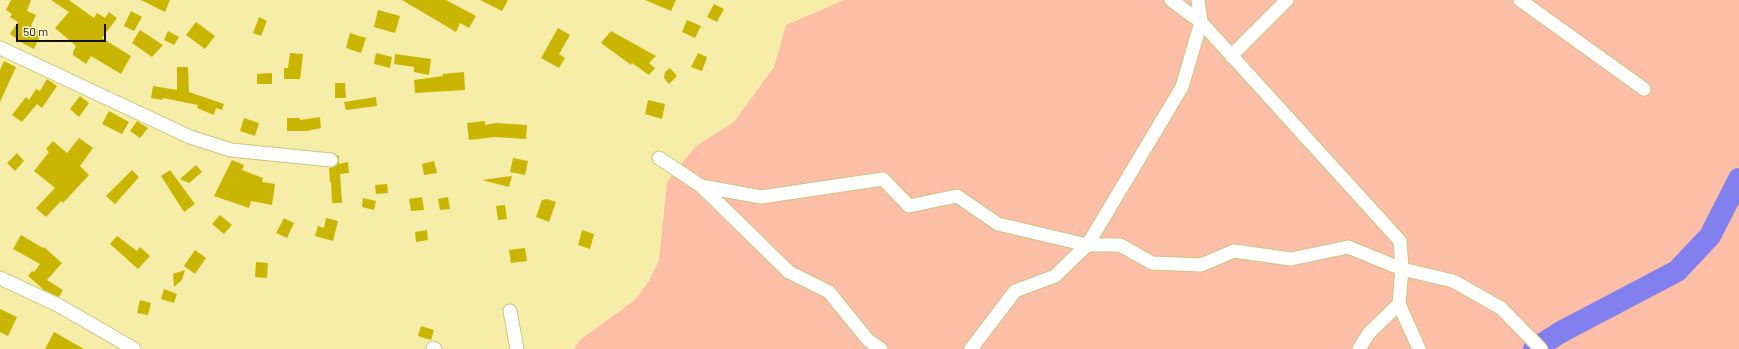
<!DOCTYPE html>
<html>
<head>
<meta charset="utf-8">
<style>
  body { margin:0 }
  #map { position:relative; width:1739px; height:349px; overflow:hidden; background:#f6eda9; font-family:Barlow,sans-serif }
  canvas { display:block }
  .scale { position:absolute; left:16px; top:24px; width:90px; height:18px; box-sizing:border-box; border:2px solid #141000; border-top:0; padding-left:5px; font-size:12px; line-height:14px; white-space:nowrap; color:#141000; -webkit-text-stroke:3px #fffad1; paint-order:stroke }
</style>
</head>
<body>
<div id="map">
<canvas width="1739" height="349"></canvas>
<div class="scale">50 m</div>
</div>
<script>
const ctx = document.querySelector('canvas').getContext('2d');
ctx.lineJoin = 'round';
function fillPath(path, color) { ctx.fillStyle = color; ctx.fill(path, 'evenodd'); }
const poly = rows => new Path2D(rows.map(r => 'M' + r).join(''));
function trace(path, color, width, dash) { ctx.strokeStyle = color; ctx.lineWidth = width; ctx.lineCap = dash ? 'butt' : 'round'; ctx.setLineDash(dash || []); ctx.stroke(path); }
const green = poly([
  [844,0,1739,0,1739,349,574,349,580,340,635,300,649,281,659,260,667,182,696,146,734,122,774,67,786,25]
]);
const river = poly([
  [1534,349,1561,332,1677,271,1710,236,1739,179]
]);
const building = poly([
  [11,0,31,0,27,11,36,15,31,26,42,32,34,49,24,44,10,34,18,22,10,17,12,14,6,10],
  [51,0,69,0,94,18,97,13,105,18,109,12,117,18,102,38,131,56,121,74,91,56,86,64,73,55,73,52,76,46,55,28,69,12],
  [141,0,170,0,165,12],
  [402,0,446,0,476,16,469,28,460,23,456,32],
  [480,0,508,0,502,11],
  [645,0,676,0,671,11],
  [714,4,724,9,717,22,707,17],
  [378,10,400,16,395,33,374,27],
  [131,11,142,17,134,31,124,26],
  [259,17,267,21,261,36,253,33],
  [687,20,701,26,695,38,682,32],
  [196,22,215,36,205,49,186,35],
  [558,28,570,35,559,54,565,58,559,68,541,58],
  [140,30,163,45,152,57,132,43],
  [168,31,179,37,174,45,164,40],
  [611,31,656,56,649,63,655,68,649,75,632,63,631,65,601,43],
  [350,33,366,38,361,53,346,48],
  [290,53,303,54,300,79,284,79,284,68,288,68],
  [376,53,392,57,390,68,374,64],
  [698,53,707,57,702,71,691,67],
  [395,54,431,59,429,75,414,72,414,67,394,64],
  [4,61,16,67,0,102,0,70],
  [177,67,188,67,189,92,224,104,222,110,216,108,214,115,197,108,198,105,163,98,162,100,151,98,153,86,177,90],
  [670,68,677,76,669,84,664,78,665,72],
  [464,72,465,90,415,93,414,80,443,76,443,74],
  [272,73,272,84,257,84,257,74],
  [47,79,57,86,42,108,37,104,22,122,12,115,26,97,29,100,36,89,40,91],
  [335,83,345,83,346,98,335,98],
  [80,96,89,103,79,117,70,109],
  [376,97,377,106,346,110,344,102],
  [648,100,665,104,662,119,645,114],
  [109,111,129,122,122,134,102,124],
  [320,117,321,128,307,131,287,131,287,118,300,118,300,120],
  [244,118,259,123,255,136,240,131],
  [137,121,148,128,140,138,130,131],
  [485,121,485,125,496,123,527,125,526,139,495,137,469,140,467,123],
  [79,138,93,148,80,166,89,175,63,203,61,201,46,217,36,208,55,188,34,171,49,152,46,149,53,141,67,153],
  [17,153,24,161,15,171,7,163],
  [339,155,339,164,348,162,349,173,340,174,342,203,332,203,331,182,330,182,329,168,334,167,337,165,339,160,337,156],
  [513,158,528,161,525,175,510,172],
  [232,160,244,165,242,170,263,178,262,182,275,184,272,205,251,201,249,208,214,196],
  [434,161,437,173,424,175,422,164],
  [196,165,202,172,189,183,180,179],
  [132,170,139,177,115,204,106,196],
  [170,170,195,204,184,212,161,176],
  [512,176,509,187,482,180,504,177],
  [387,184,388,193,376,194,375,185],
  [422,197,424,210,411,211,409,199],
  [448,197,450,209,440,210,438,199],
  [363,198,376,201,374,210,362,207],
  [547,199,556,202,549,222,536,217,542,200],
  [505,205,507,219,498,220,496,206],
  [220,215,232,225,224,234,212,224],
  [284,218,294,223,287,238,276,233],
  [326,218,338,221,333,241,315,236,318,226,324,228],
  [427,230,428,240,416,242,415,232],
  [582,230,594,234,590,249,578,245],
  [21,235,43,248,44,247,62,263,47,280,63,290,59,297,44,290,28,276,32,271,34,272,40,264,13,249],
  [117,236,137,251,140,247,150,256,138,269,110,244],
  [525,248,527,261,511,263,509,250],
  [195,250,206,258,195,274,184,266],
  [256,262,268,263,267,278,255,277],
  [185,270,182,280,174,287,173,274],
  [164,289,177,294,174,303,161,299],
  [140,300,151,303,148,315,137,313],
  [0,309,17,317,8,336,0,332],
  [421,326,434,330,431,340,418,336],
  [54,332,84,349,45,349]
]);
const street = poly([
  [1171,0,1201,22,1400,241,1402,269,1399,304,1419,349],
  [1520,0,1644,89],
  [0,48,190,137,231,150,331,160],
  [1231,56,1287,0],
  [659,158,701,186,761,197,883,179,909,206,957,196,998,224,1087,245,1120,245,1152,263,1201,265,1234,251,1291,259,1348,247,1402,269,1453,281,1501,308,1541,349],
  [701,186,789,272,829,292,868,340,881,349],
  [0,278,58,305,134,349],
  [510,311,517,349],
  [433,348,435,349],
  [971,349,1015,291,1055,276,1088,244,1182,87,1201,22,1198,0],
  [1359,349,1369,333,1399,304]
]);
fillPath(green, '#fcbea7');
trace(river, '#8280ee', 22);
fillPath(building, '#cab602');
trace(street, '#cdc481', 15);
trace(street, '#fff', 13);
</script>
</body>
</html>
